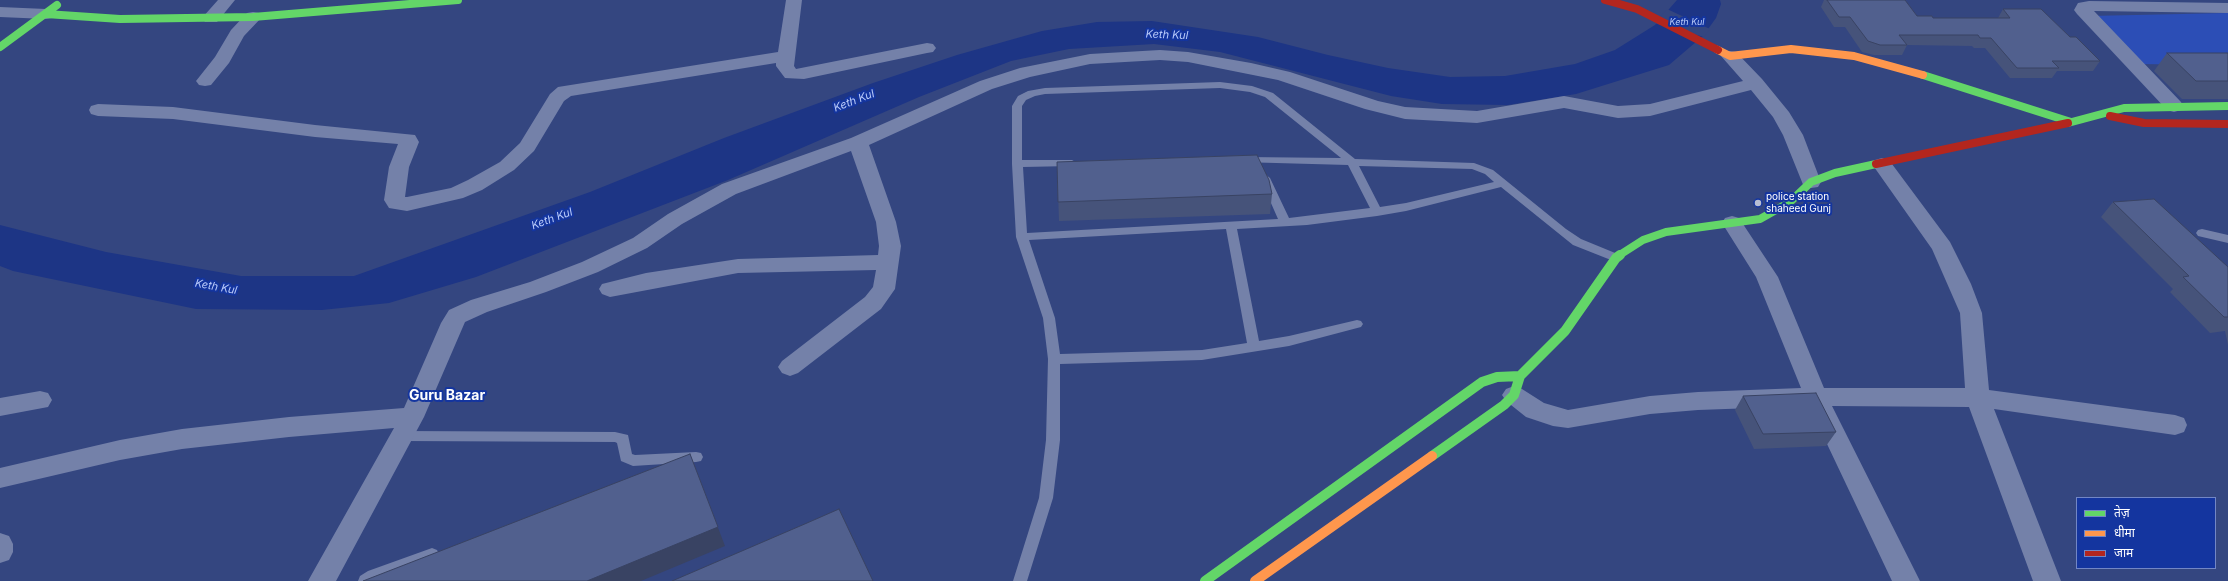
<!DOCTYPE html>
<html>
<head>
<meta charset="utf-8">
<style>
  body { margin:0 }
  #map { position:relative; width:2228px; height:581px; overflow:hidden; background:#344680; font-family:Inter,"Noto Sans Devanagari",sans-serif }
  canvas { display:block }
  .legend { position:absolute; left:2076px; top:497px; width:140px; height:72px; box-sizing:border-box; background:#14359f; border:1px solid #7286c5; margin:0; padding:5px 7px; list-style:none; font-size:12px; color:#fff }
  .legend li { display:flex; align-items:center; gap:8px; height:20px }
  .legend b { width:20px; border:1px solid #7286c5 }
</style>
</head>
<body>
<div id="map">
<canvas width="2228" height="581"></canvas>
<ul class="legend">
<li><b style="height:5px;background:#63d668"></b>तेज़</li>
<li><b style="height:5px;background:#ff974d"></b>धीमा</li>
<li><b style="height:5px;background:#b3261e"></b>जाम</li>
</ul>
</div>
<script>
const ctx = document.querySelector('canvas').getContext('2d');
ctx.lineJoin = 'round';
function fillPath(path, color) { ctx.fillStyle = color; ctx.fill(path, 'evenodd'); }
const poly = rows => new Path2D(rows.map(r => 'M' + r).join(''));
function trace(path, color, width, dash) { ctx.strokeStyle = color; ctx.lineWidth = width; ctx.lineCap = dash ? 'butt' : 'round'; ctx.setLineDash(dash || []); ctx.stroke(path); }
function drawText(font, color, halo, rows, align = 'center') {
  ctx.font = font + ' Inter,sans-serif'; ctx.lineWidth = 4; ctx.setLineDash([]); ctx.textBaseline = 'middle'; ctx.strokeStyle = halo; ctx.fillStyle = color; for (const [text, x, y, turn = 0] of rows) {
    ctx.save(); ctx.translate(x, y); ctx.rotate((+turn || 0) * Math.PI / 180); ctx.textAlign = isNaN(turn) ? turn : align; if (halo) ctx.strokeText(text, 0, 0); ctx.fillText(text, 0, 0); ctx.restore();
  }
}
const green = poly([
  [2228,13,2228,65,2135,64,2089,16]
]);
const water = poly([
  [1677,0,1720,0,1721,4,1716,18,1703,36,1669,65,1576,94,1508,105,1442,104,1391,96,1220,52,1154,44,1069,49,1011,61,919,97,728,180,476,277,389,303,322,310,196,309,13,271,0,266,0,225,106,252,241,276,354,276,590,192,724,138,873,83,957,55,1042,31,1097,22,1152,21,1258,37,1328,55,1388,68,1450,77,1505,76,1575,64,1615,50,1655,25]
]);
const pier = poly([
  [1667,9,1710,29,1704,37,1654,23]
]);
const lane = poly([
  [1220,82,1252,86,1273,93,1355,159,1474,163,1493,170,1566,229,1581,239,1620,255,1622,258,1616,262,1573,245,1501,187,1406,211,1377,216,1307,225,1237,229,1259,341,1289,336,1357,320,1361,321,1363,324,1361,327,1289,346,1202,360,1060,364,1060,440,1053,498,1027,581,1013,581,1039,498,1046,440,1048,359,1043,318,1016,237,1012,164,1012,106,1018,96,1028,91,1045,88,1220,82],
  [1220,88,1250,92,1265,97,1341,158,1244,157,1239,160,1240,162,1348,165,1370,208,1289,218,1270,178,1265,174,1260,178,1278,219,1027,233,1023,167,1072,166,1077,163,1072,160,1022,160,1022,106,1026,100,1035,96,1045,94,1220,88],
  [1359,166,1472,169,1485,174,1494,182,1406,203,1380,207,1359,166],
  [1226,229,1247,343,1202,350,1060,354,1055,318,1029,240,1226,229],
  [2202,229,2228,235,2228,243,2198,236,2196,233,2198,230,2202,229],
  [401,431,615,432,628,435,632,454,635,455,696,452,701,453,703,457,701,461,696,462,633,466,621,461,617,443,615,442,401,441,396,440,394,436,396,432,401,431],
  [432,548,437,550,439,554,437,558,378,581,358,581,360,576,368,571,432,548]
]);
const street = poly([
  [218,0,235,0,217,22,205,22,202,18,218,0],
  [786,0,802,0,794,66,796,69,927,43,933,44,936,48,933,52,927,53,804,79,785,78,776,66,776,63,571,96,564,101,534,151,514,170,482,190,463,198,407,211,389,208,384,200,389,167,398,144,315,137,173,119,98,116,91,114,89,110,91,106,98,104,173,107,315,125,415,135,419,142,409,167,405,197,407,197,451,188,468,180,500,162,520,143,550,94,558,87,778,52,786,0],
  [2089,1,2228,3,2228,13,2094,11,2181,102,2183,106,2181,110,2174,112,2167,110,2077,14,2074,10,2078,3,2089,1],
  [0,7,46,9,52,10,55,14,52,18,46,19,0,17,0,7],
  [253,12,259,13,262,17,244,36,229,63,211,85,205,86,199,85,196,81,215,57,231,30,247,13,253,12],
  [1160,50,1188,52,1251,63,1290,72,1378,101,1405,107,1477,111,1564,96,1618,106,1650,104,1743,81,1721,56,1724,52,1730,51,1736,52,1762,79,1789,112,1803,135,1821,182,1818,187,1811,188,1804,187,1783,135,1773,117,1751,90,1650,116,1618,118,1564,108,1477,123,1405,119,1365,109,1278,80,1188,62,1160,60,1090,64,1030,77,992,89,869,145,896,222,901,246,895,289,881,309,798,373,790,376,782,373,778,367,782,361,865,297,873,287,876,270,738,273,610,297,602,294,599,289,602,284,646,273,738,259,878,255,879,246,876,222,851,151,736,194,682,224,647,248,598,272,546,292,487,312,465,322,424,417,336,581,308,581,394,428,289,437,182,449,120,460,0,488,0,468,120,440,182,429,289,417,404,408,441,323,449,310,471,300,530,282,582,262,633,238,668,214,722,184,851,138,980,81,1020,68,1090,54,1160,50],
  [1882,158,1889,160,1950,242,1971,284,1982,313,1989,390,2175,415,2184,418,2187,425,2184,432,2175,435,1994,409,2061,581,2033,581,1969,407,1832,406,1920,581,1892,581,1809,406,1698,410,1650,414,1568,428,1553,426,1526,417,1506,401,1502,395,1506,389,1514,386,1522,389,1544,403,1568,410,1650,396,1698,392,1801,388,1756,277,1722,223,1725,218,1732,216,1739,218,1778,277,1824,388,1965,388,1960,313,1932,249,1872,164,1875,160,1882,158],
  [40,391,48,393,52,400,48,407,0,416,0,398,40,391],
  [0,533,9,536,13,544,13,552,9,560,0,563,0,533]
]);
const fastFar1 = poly([
  [46,14,120,19,253,17,458,0],
  [0,47,57,5],
  [1923,75,2071,122],
  [2068,123,2124,108,2228,106],
  [1618,256,1643,240,1666,232,1760,219,1790,202,1811,182,1835,173,1876,164]
]);
const fast = poly([
  [1432,456,1504,405,1514,395,1520,376,1565,331,1616,258,1620,255],
  [1205,581,1482,382,1497,377,1520,376]
]);
const slowFar1 = poly([
  [1718,50,1730,56,1791,49,1854,56,1923,75]
]);
const slow = poly([
  [1255,581,1432,456]
]);
const jam = poly([
  [1605,0,1637,9,1718,50],
  [2110,116,2144,123,2228,124],
  [1876,164,2068,123]
]);
const wall = poly([
  [1824,0,1905,0,1917,16,1933,18,1998,18,2003,9,2070,37,2100,61,2093,71,2057,71,2052,78,2010,78,1985,48,1974,48,1972,46,1907,45,1902,55,1874,55,1862,52,1845,27,1834,27,1821,7],
  [2167,53,2228,53,2228,99,2182,99,2154,71],
  [1057,162,1272,194,1270,214,1059,221],
  [2113,202,2228,267,2228,345,2225,331,2210,333,2170,292,2173,289,2101,217],
  [1743,396,1836,432,1826,446,1754,449,1735,410]
]);
const shadedWall = poly([
  [690,454,725,546,641,581,587,581]
]);
const building = poly([
  [1827,0,1905,0,1917,16,1932,16,1933,18,2010,18,2003,9,2041,9,2070,37,2076,37,2100,61,2052,61,2059,68,2017,68,1991,38,1980,38,1978,35,1899,35,1907,45,1880,45,1868,41,1850,17,1839,17,1827,0],
  [2167,53,2228,53,2228,81,2196,81,2167,53],
  [1257,155,1269,180,1272,194,1058,202,1057,162,1257,155],
  [2154,199,2228,267,2228,317,2224,317,2183,277,2189,276,2113,202,2154,199],
  [1816,393,1836,432,1763,434,1743,396,1816,393],
  [690,454,718,527,587,581,363,581,690,454],
  [839,509,873,581,672,581,807,523,839,509]
]);
const markers = [
  [1758,203,4,"#b8bed3"]
];
const farWaternames = [
  ["Keth Kul",1687,22]
];
const poiNames = [
  ["police station",1766,197],
  ["shaheed Gunj",1766,209]
];
const waterNames = [
  ["Keth Kul",1167,35,2],
  ["Keth Kul",854,101,-21],
  ["Keth Kul",552,219,-20],
  ["Keth Kul",216,287,10]
];
const districtNames = [
  ["Guru Bazar",447,396]
];
fillPath(green, '#2c4eb6');
fillPath(water, '#1d3585');
fillPath(pier, '#344680');
fillPath(lane, '#7481a9');
fillPath(street, '#7481a9');
trace(fastFar1, '#63d668', 8);
trace(fast, '#63d668', 10);
trace(slowFar1, '#ff974d', 8);
trace(slow, '#ff974d', 10);
trace(jam, '#b3261e', 8);
fillPath(wall, '#46537a');
fillPath(shadedWall, '#394363');
fillPath(building, '#51608e');
trace(building, '#394363', 1);
for (const [x, y, r, color] of markers) { const dot = new Path2D(); dot.arc(x, y, r, 0, 2 * Math.PI); ctx.fillStyle = color; ctx.fill(dot); trace(dot, '#14359f', 1.5); }
drawText('italic 9px', '#b9cafa', '#14359f', farWaternames);
drawText('10px', '#fff', '#14359f', poiNames, 'left');
drawText('italic 11px', '#b9cafa', '#14359f', waterNames);
drawText('bold 14px', '#fff', '#14359f', districtNames);
</script>
</body>
</html>
